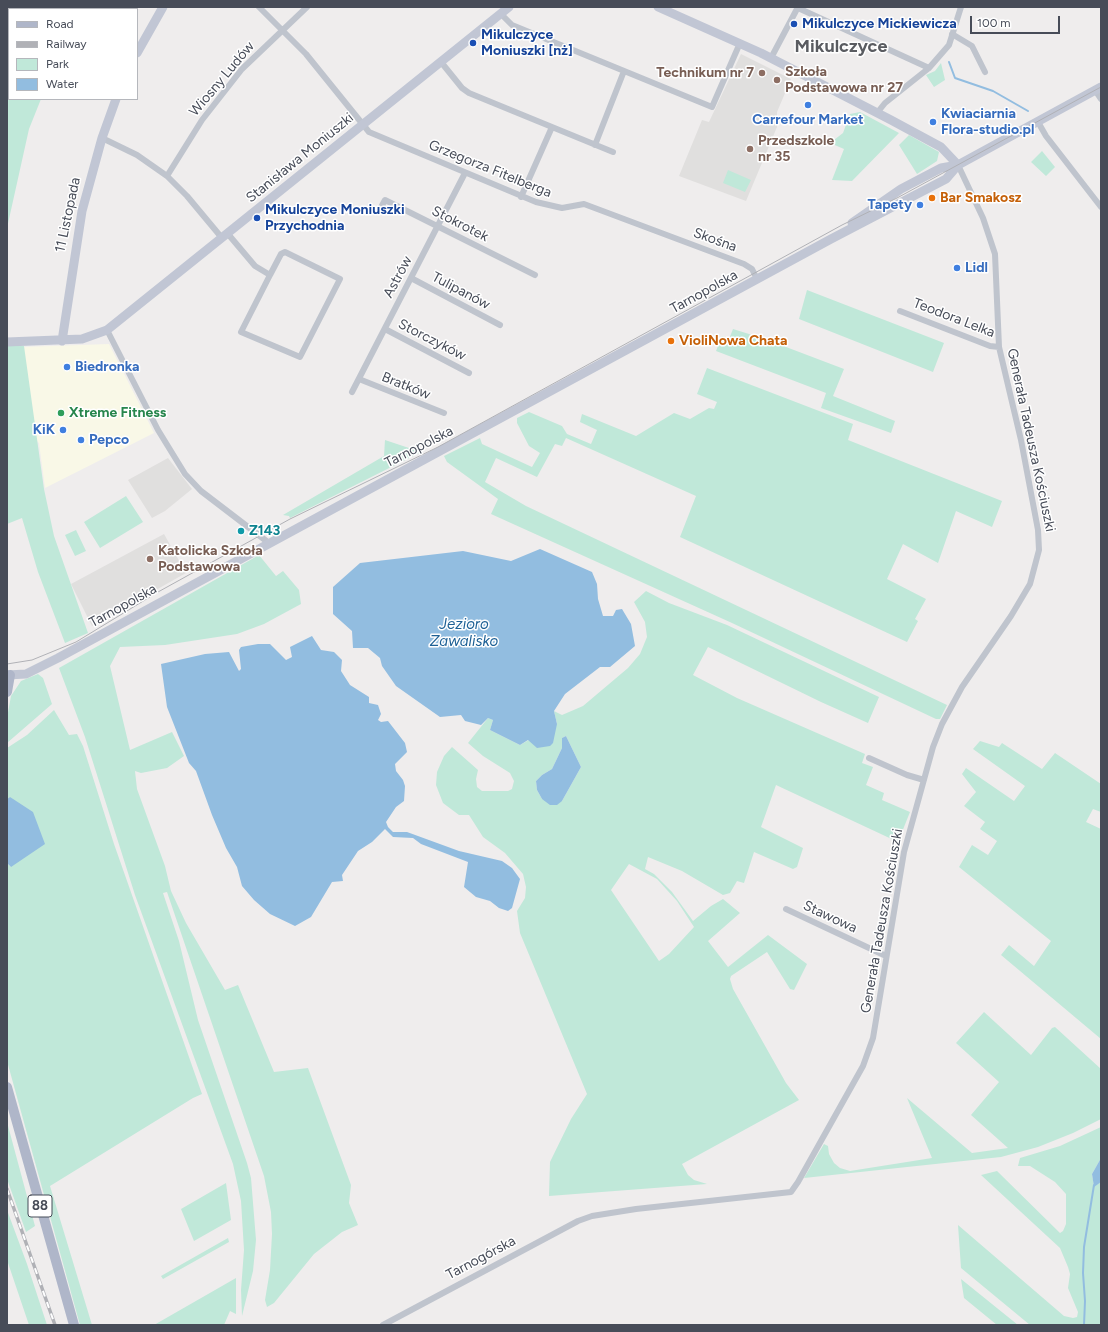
<!DOCTYPE html>
<html>
<head>
<meta charset="utf-8">
<style>
  body { margin:0 }
  #map { position:relative; width:1108px; height:1332px; overflow:hidden; background:#efeded; font-family:Figtree,sans-serif }
  canvas { display:block }
  .frame { position:absolute; inset:0; border:8px solid #474c58; pointer-events:none }
  .legend { position:absolute; left:8px; top:8px; width:130px; height:92px; box-sizing:border-box; background:#fff; border:1px solid #b5b7bc; margin:0; padding:5px 7px; list-style:none; font-size:12px; color:#474c58 }
  .legend li { display:flex; align-items:center; gap:8px; height:20px }
  .legend b { width:20px; border:1px solid #b5b7bc }
  .scale { position:absolute; left:970px; top:16px; width:90px; height:18px; box-sizing:border-box; border:2px solid #474c58; border-top:0; padding-left:5px; font-size:12px; line-height:14px; white-space:nowrap; color:#474c58; -webkit-text-stroke:3px #fff; paint-order:stroke }
</style>
</head>
<body>
<div id="map">
<canvas width="1108" height="1332"></canvas>
<div class="frame"></div>
<ul class="legend">
<li><b style="height:5px;background:#afb6c9"></b>Road</li>
<li><b style="height:5px;background:#b0b1b6"></b>Railway</li>
<li><b style="height:11px;background:#c0e8d9"></b>Park</li>
<li><b style="height:11px;background:#92bde0"></b>Water</li>
</ul>
<div class="scale">100 m</div>
</div>
<script>
const ctx = document.querySelector('canvas').getContext('2d');
ctx.lineJoin = 'round';
function fillPath(path, color) { ctx.fillStyle = color; ctx.fill(path, 'evenodd'); }
const poly = rows => new Path2D(rows.map(r => 'M' + r).join(''));
function trace(path, color, width, dash) { ctx.strokeStyle = color; ctx.lineWidth = width; ctx.lineCap = dash ? 'butt' : 'round'; ctx.setLineDash(dash || []); ctx.stroke(path); }
function drawText(font, color, halo, rows, align = 'center') {
  ctx.font = font + ' Figtree,sans-serif'; ctx.lineWidth = 3; ctx.setLineDash([]); ctx.textBaseline = 'middle'; ctx.strokeStyle = halo; ctx.fillStyle = color; for (const [text, x, y, turn = 0] of rows) {
    ctx.save(); ctx.translate(x, y); ctx.rotate((+turn || 0) * Math.PI / 180); ctx.textAlign = isNaN(turn) ? turn : align; if (halo) ctx.strokeText(text, 0, 0); ctx.fillText(text, 0, 0); ctx.restore();
  }
}
const commercial = poly([
  [109,344,154,433,45,488,39,443,29,433,21,347]
]);
const education = poly([
  [741,54,791,79,777,112,777,127,746,201,679,176,702,120,709,122],
  [168,458,192,489,165,511,152,518,128,480],
  [164,534,186,573,92,626,71,584]
]);
const green = poly([
  [7,7,79,7,78,9,9,9,9,99,41,99,29,129,7,228],
  [941,63,945,80,934,87,926,75,935,71],
  [860,112,899,133,852,181,832,180,844,149,830,143,843,133,850,114],
  [909,135,939,152,937,161,917,174,899,145],
  [1042,151,1055,167,1046,176,1031,162],
  [728,170,751,180,745,192,723,183],
  [807,290,944,343,933,372,799,319],
  [733,329,765,339,844,369,833,396,895,421,891,433,821,408,826,393,716,351,722,336,729,339],
  [7,346,24,346,44,489,54,536,88,633,65,643,38,572,22,518,7,524],
  [707,368,853,424,848,440,1002,501,992,527,956,511,938,563,903,544,887,579,926,599,915,619,918,621,907,642,680,537,696,496,566,438,562,446,555,444,537,477,496,458,485,482,526,506,947,705,940,719,936,719,732,623,491,514,498,499,447,462,444,456,480,438,482,444,532,467,540,453,529,446,517,423,517,418,529,412,562,426,567,434,591,444,597,430,580,422,582,414,636,436,674,413,690,419,709,408,714,409,717,402,697,394],
  [385,440,415,450,420,449,421,452,290,518,289,516,283,515,384,456],
  [126,496,143,522,100,548,84,522],
  [76,530,86,551,75,556,65,535],
  [259,555,276,576,283,571,299,590,301,604,264,624,237,634,165,645,120,647,110,666,130,750,172,732,184,756,167,768,141,773,135,771,137,789,165,866,171,891,186,923,225,990,238,985,274,1072,308,1068,351,1185,349,1203,358,1225,342,1232,314,1254,274,1303,267,1307,265,1300,270,1270,272,1234,271,1212,264,1176,167,892,163,893,179,941,198,1020,247,1163,251,1178,256,1240,253,1271,242,1316,241,1290,244,1250,241,1201,233,1164,135,895,85,737,59,668],
  [646,591,669,603,727,625,879,697,868,723,821,702,708,647,693,675,737,698,865,754,862,763,873,767,866,785,884,793,882,800,910,812,898,842,776,785,761,827,803,848,797,867,793,869,754,852,744,883,737,881,730,893,723,895,682,871,648,857,645,869,654,874,672,892,693,921,711,906,723,899,740,913,708,941,728,967,768,935,807,964,794,990,790,989,767,952,731,976,730,979,733,989,786,1083,799,1100,682,1164,688,1175,694,1180,707,1184,549,1196,550,1162,571,1119,587,1094,520,933,517,911,525,898,526,887,523,874,505,853,483,837,469,815,459,815,443,803,436,785,437,772,444,756,452,747,478,770,476,779,477,787,482,791,508,791,512,789,514,781,510,773,483,756,468,743,488,718,493,720,490,730,520,745,557,724,554,711,562,715,583,706,628,668,640,654,647,637,645,622,634,602],
  [566,736,581,767,562,801,542,799,537,790,536,781,542,775,552,769,562,748,562,738],
  [629,864,657,879,677,901,694,927,669,954,659,961,611,890],
  [38,674,43,678,52,704,7,743,7,718,11,696,21,681],
  [54,710,69,735,77,734,83,746,114,844,202,1094,193,1098,50,1186,92,1325,80,1325,7,1061,7,863,11,867,10,797,7,799,7,748,27,735],
  [980,741,999,747,1002,743,1042,769,1055,753,1101,784,1101,812,1093,809,1086,822,1101,829,1101,1039,1001,955,1009,945,1034,966,1051,941,959,867,972,845,988,855,997,841,980,829,985,822,964,806,976,792,962,774,966,768,1014,801,1025,786,973,749],
  [984,1012,1031,1055,1052,1028,1055,1027,1101,1069,1101,1119,1073,1133,1038,1147,1001,1157,804,1178,824,1144,828,1146,829,1154,834,1163,840,1168,850,1171,932,1158,907,1098,972,1153,1008,1148,971,1115,999,1082,956,1043],
  [7,1122,35,1226,26,1232,7,1179],
  [1101,1127,1101,1158,1092,1174,1094,1186,1101,1182,1101,1325,1030,1325,961,1268,958,1225,1064,1316,1073,1318,1077,1317,1078,1312,1068,1288,1070,1274,1068,1267,1060,1248,981,1175,997,1171,1060,1233,1063,1231,1066,1224,1066,1194,1055,1182,1030,1166,1018,1166,1020,1158,1060,1146],
  [226,1183,231,1220,194,1241,181,1209],
  [7,1210,27,1264,47,1325,29,1325,7,1260],
  [228,1238,229,1242,163,1279,161,1276],
  [236,1278,236,1314,230,1311,224,1325,154,1325],
  [961,1279,1018,1325,997,1325,964,1298]
]);
const water = poly([
  [540,549,592,572,597,584,598,599,603,616,613,616,616,610,622,609,631,624,635,646,610,667,600,667,565,694,554,711,557,724,553,743,550,746,537,748,528,740,520,745,490,730,493,720,488,718,481,725,465,721,461,715,440,717,396,686,382,666,380,658,368,648,353,648,352,631,333,614,333,587,360,563,463,551,511,561],
  [312,636,321,650,334,652,342,660,341,671,350,685,369,697,369,703,378,705,381,714,378,720,381,722,388,721,405,743,407,752,395,764,396,771,403,780,405,786,404,801,396,807,386,822,388,827,393,832,407,832,459,851,502,861,512,868,520,879,512,908,508,911,499,908,490,901,476,897,464,887,468,862,421,844,413,838,393,837,385,829,372,842,358,851,342,875,343,881,332,882,311,917,295,926,270,914,254,900,242,886,237,867,226,848,212,815,196,771,189,763,167,707,161,664,205,654,229,652,239,671,241,669,239,650,241,647,258,644,270,644,286,660,292,657,290,647],
  [566,736,581,767,562,801,557,805,550,805,542,799,537,790,536,781,542,775,552,769,562,748,562,738],
  [10,797,33,812,45,844,11,867,7,863,7,799],
  [1101,1158,1101,1182,1094,1187,1092,1174]
]);
const stream = poly([
  [949,62,955,78,993,91,1028,111],
  [1084,1325,1085,1301,1083,1273,1084,1247,1094,1185]
]);
const street = poly([
  [259,7,306,54,369,132,536,202,562,208,584,204,744,264,752,269,757,279],
  [798,8,929,68],
  [501,14,512,25,712,107,740,43],
  [952,34,972,46,985,72],
  [771,58,798,7],
  [441,62,462,88,469,93,613,152],
  [1095,90,1101,99],
  [877,113,885,103,929,68,949,45,961,7],
  [1038,122,1046,136,1101,207],
  [102,138,137,155,167,176,187,196,222,238],
  [595,145,624,71],
  [167,176,202,120,242,69,307,7],
  [521,197,552,127],
  [379,211,385,200,535,275],
  [228,234,255,266,270,275,281,254,285,252,340,279,300,357,241,332,270,275],
  [411,278,500,325],
  [900,311,990,346,999,347],
  [385,329,469,373],
  [107,330,158,430,185,474,201,491,269,543],
  [359,379,444,413],
  [352,392,465,173],
  [869,758,907,775,924,780],
  [786,909,886,956],
  [383,1325,578,1221,592,1216,636,1209,791,1192,798,1182,863,1066,873,1038,904,852,933,747,942,724,962,687,1011,616,1030,584,1039,550,1038,530,1021,440,999,347,995,254,983,218,958,165]
]);
const secondary = poly([
  [658,7,761,53,891,120,941,147,958,165],
  [137,53,163,7],
  [852,223,901,189,941,168,958,165],
  [62,341,82,211,102,138,116,99],
  [7,342,82,339,107,330,509,7],
  [7,675,26,674,58,658,831,239,946,179,958,165,1101,87]
]);
const primary = poly([
  [7,692,10,675],
  [7,1087,74,1325]
]);
const tram = poly([
  [7,664,32,660,76,642,158,592,290,519,438,447,842,225,897,198,1101,87]
]);
const rail = poly([
  [7,1189,55,1325]
]);
const markers = [
  [794,24,4,"#1a4fb4"],
  [473,43,4,"#1a4fb4"],
  [762,73,4,"#8d6e63"],
  [777,80,4,"#8d6e63"],
  [808,105,4,"#3f7fe0"],
  [933,122,4,"#3f7fe0"],
  [750,149,4,"#8d6e63"],
  [932,198,4,"#e8710a"],
  [920,205,4,"#3f7fe0"],
  [257,218,4,"#1a4fb4"],
  [957,268,4,"#3f7fe0"],
  [671,341,4,"#e8710a"],
  [67,367,4,"#3f7fe0"],
  [61,413,4,"#2e9e5b"],
  [63,430,4,"#3f7fe0"],
  [81,440,4,"#3f7fe0"],
  [241,531,4,"#0f9aa8"],
  [150,559,4,"#8d6e63"]
];
const shields = [
  [40,1206,24]
];
const shieldNames = [
  ["88",40,1206]
];
const transitNames = [
  ["Mikulczyce Mickiewicza",802,24],
  ["Mikulczyce",481,35],
  ["Moniuszki [nż]",481,51],
  ["Mikulczyce Moniuszki",265,210],
  ["Przychodnia",265,226]
];
const educationNames = [
  ["Szkoła",785,72],
  ["Podstawowa nr 27",785,88],
  ["Technikum nr 7",754,73,"right"],
  ["Przedszkole",758,141],
  ["nr 35",758,157],
  ["Katolicka Szkoła",158,551],
  ["Podstawowa",158,567]
];
const streetNames = [
  ["Wiosny Ludów",222,79,-50],
  ["Stanisława Moniuszki",300,158,-39],
  ["Grzegorza Fitelberga",490,169,22],
  ["11 Listopada",68,215,-78],
  ["Stokrotek",460,224,27],
  ["Skośna",715,240,20],
  ["Astrów",398,277,-62],
  ["Tulipanów",461,291,28],
  ["Tarnopolska",704,292,-29],
  ["Teodora Lelka",954,318,21],
  ["Storczyków",432,340,27],
  ["Bratków",406,386,22],
  ["Generała Tadeusza Kościuszki",1031,440,78],
  ["Tarnopolska",419,447,-27],
  ["Tarnopolska",123,606,-29],
  ["Stawowa",830,917,25],
  ["Generała Tadeusza Kościuszki",882,921,-80],
  ["Tarnogórska",481,1258,-28]
];
const shopNames = [
  ["Kwiaciarnia",941,114],
  ["Flora-studio.pl",941,130],
  ["Carrefour Market",808,120,"center"],
  ["Tapety",912,205,"right"],
  ["Lidl",965,268],
  ["Biedronka",75,367],
  ["KiK",55,430,"right"],
  ["Pepco",89,440]
];
const foodNames = [
  ["Bar Smakosz",940,198],
  ["VioliNowa Chata",679,341]
];
const leisureNames = [
  ["Xtreme Fitness",69,413]
];
const cultureNames = [
  ["Z143",249,531]
];
const waterNames = [
  ["Jezioro",464,625],
  ["Zawalisko",464,642]
];
const districtNames = [
  ["Mikulczyce",841,47]
];
fillPath(commercial, '#f9f8e7');
fillPath(education, '#e0dfde');
fillPath(green, '#c0e8d9');
fillPath(water, '#92bde0');
trace(stream, '#92bde0', 2);
trace(street, '#bfc4cd', 6);
trace(secondary, '#c1c6d4', 9);
trace(primary, '#afb6c9', 10);
trace(tram, '#b0b1b6', 1);
trace(rail, '#b0b1b6', 3.5);
trace(rail, '#fff', 2, [6]);
for (const [x, y, r, color] of markers) { const dot = new Path2D(); dot.arc(x, y, r, 0, 2 * Math.PI); ctx.fillStyle = color; ctx.fill(dot); trace(dot, '#fff', 1.5); }
for (const [x, y, w] of shields) { const box = new Path2D(); box.roundRect(x - w / 2, y - 11, w, 22, 3); ctx.fillStyle = '#fff'; ctx.fill(box); trace(box, '#474c58', 1); }
drawText('bold 13px', '#474c58', null, shieldNames);
drawText('bold 14px', '#164399', '#fff', transitNames, 'left');
drawText('bold 14px', '#785e54', '#fff', educationNames, 'left');
drawText('14px', '#474c58', '#fff', streetNames);
drawText('bold 14px', '#366cbe', '#fff', shopNames, 'left');
drawText('bold 14px', '#c56008', '#fff', foodNames, 'left');
drawText('bold 14px', '#27864d', '#fff', leisureNames, 'left');
drawText('bold 14px', '#0d838f', '#fff', cultureNames, 'left');
drawText('italic 15px', '#1d6095', '#fff', waterNames);
drawText('bold 18px', '#5a5c61', '#fff', districtNames);
</script>
</body>
</html>
